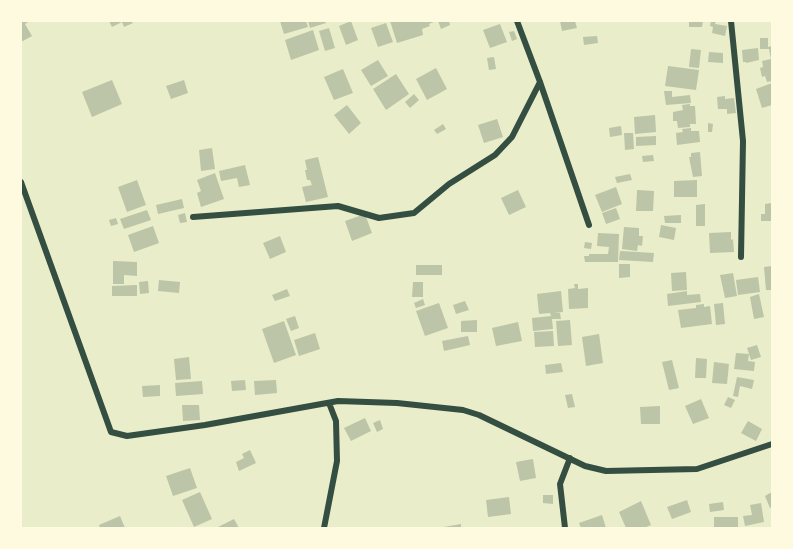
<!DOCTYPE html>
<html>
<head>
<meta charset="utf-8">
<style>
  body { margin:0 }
  #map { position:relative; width:793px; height:549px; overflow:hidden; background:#e9edc9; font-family:Lato,sans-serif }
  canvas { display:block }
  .frame { position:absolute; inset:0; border:22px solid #fefae0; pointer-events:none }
</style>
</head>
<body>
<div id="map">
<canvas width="793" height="549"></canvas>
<div class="frame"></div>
</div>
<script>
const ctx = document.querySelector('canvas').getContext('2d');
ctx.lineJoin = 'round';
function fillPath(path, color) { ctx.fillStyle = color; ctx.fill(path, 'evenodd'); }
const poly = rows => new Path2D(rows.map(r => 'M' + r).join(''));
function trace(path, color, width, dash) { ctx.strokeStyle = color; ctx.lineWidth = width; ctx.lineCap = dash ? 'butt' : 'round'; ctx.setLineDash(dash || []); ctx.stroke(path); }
const building = poly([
  [21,21,30,21,25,24,32,36,21,42],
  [109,21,132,21,133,23,124,27,122,22,112,27],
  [280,21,306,21,308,27,284,34],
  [308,21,325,21,326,23,310,28],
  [351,21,358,40,346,45,339,26],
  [390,21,436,21,429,24,430,26,422,29,423,35,397,43],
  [438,21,449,21,450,25,441,29],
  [560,21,575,21,577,28,562,31],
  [689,21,703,21,702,27,689,27],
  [711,21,716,21,715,24,727,26,725,36,712,33,713,27,710,26],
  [386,23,393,42,378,47,371,28],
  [500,24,507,42,490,48,483,30],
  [329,28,335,48,325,51,319,31],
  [313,30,319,50,291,60,285,40],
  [514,31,517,39,512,41,509,32],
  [597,36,598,43,584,45,583,37],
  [760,38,768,38,768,47,772,46,772,81,767,82,765,76,762,77,760,68,763,67,762,61,771,59,769,49,760,49],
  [758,48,759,60,746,63,746,62,743,62,742,50],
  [691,49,701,50,699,68,689,67],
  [709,52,723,53,723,63,708,62],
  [494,57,496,69,489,70,487,58],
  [378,60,388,76,371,86,361,70],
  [668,66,699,70,696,90,665,86],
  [436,68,447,89,427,100,416,79],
  [343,69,353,93,334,100,324,77],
  [396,74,409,94,386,110,373,89],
  [112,80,122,104,92,117,82,92],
  [184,80,188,93,171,99,166,86],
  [772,83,772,105,762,108,756,89],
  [664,91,672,91,672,97,690,95,691,103,666,105],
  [414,94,419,100,410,108,405,102],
  [725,96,725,99,734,98,736,113,727,114,727,109,718,109,717,97],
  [690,104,690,106,695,106,696,124,690,124,690,127,678,128,677,121,673,121,673,112,683,110,682,105],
  [347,105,361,123,349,134,334,115],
  [655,115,656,132,635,134,634,117],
  [497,119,503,137,484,143,478,125],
  [708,123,713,124,712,132,708,132],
  [443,124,446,129,437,134,434,130],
  [621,126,622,135,610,137,609,128],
  [691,128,691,131,699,131,700,142,677,145,676,133,683,132,682,129],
  [624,133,633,133,634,149,625,150],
  [656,136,656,145,636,146,636,137],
  [212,148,215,169,201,171,199,150],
  [700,152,702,176,693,177,689,157,691,157,691,153],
  [653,155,654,161,643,162,642,156],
  [318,157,328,197,306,202,302,187,312,185,310,180,307,180,305,170,307,170,305,160],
  [245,165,250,185,239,187,237,178,221,181,219,171],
  [215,173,224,199,201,207,197,193,201,191,197,180],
  [630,174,632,180,617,183,615,177],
  [137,180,146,205,127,212,118,187],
  [697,180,697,197,674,197,674,181],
  [616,187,622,204,602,212,595,195],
  [518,190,526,207,509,215,501,198],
  [637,190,654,191,653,211,636,211],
  [182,199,184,208,158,214,156,205],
  [772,203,772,221,761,221,761,214,765,214,765,204],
  [705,204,705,226,696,226,696,205],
  [616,208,620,219,606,224,602,213],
  [147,210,151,220,124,229,120,219],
  [185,213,187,222,180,223,178,215],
  [365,214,372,233,352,241,345,221],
  [681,215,681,223,665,223,664,216],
  [116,218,118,224,111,226,109,220],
  [661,225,676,228,674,240,659,237],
  [153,226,159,243,134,252,128,235],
  [624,227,639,228,639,236,643,236,642,246,638,245,637,251,622,249],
  [731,232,731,240,733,239,734,252,710,253,709,233],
  [598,233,619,234,618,262,585,262,584,256,589,256,589,254,608,254,609,247,597,246],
  [280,236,286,252,270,259,263,243],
  [585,242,592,243,591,249,584,248],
  [620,251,654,253,653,262,619,260],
  [113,261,137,262,137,276,124,275,124,284,113,284],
  [619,264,630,264,630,277,619,278],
  [416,265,442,265,442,275,416,275],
  [772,266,772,290,766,290,764,267],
  [686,272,687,290,672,291,671,273],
  [733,273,737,296,725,298,720,275],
  [758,277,760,292,738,295,736,280],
  [159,280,180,282,179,293,158,291],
  [148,281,149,293,140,294,139,282],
  [413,282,423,282,423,297,412,297],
  [574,284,578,284,578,289,588,288,588,308,569,309,568,289,575,288],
  [137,285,137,296,112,296,112,286],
  [287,289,290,296,275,301,272,295],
  [561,291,563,312,554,313,560,313,561,319,552,319,553,329,533,331,532,318,551,316,550,313,539,314,537,294],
  [687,291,687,295,700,294,701,302,668,306,667,294],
  [759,294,764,317,754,319,750,297],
  [423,299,425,305,416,308,414,303],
  [465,301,469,310,456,314,453,305],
  [439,303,448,328,425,336,416,311],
  [723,303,725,324,716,325,714,304],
  [704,304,704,307,710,306,712,324,681,328,678,310,696,308,696,305],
  [295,316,299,328,291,331,286,319],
  [477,320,477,332,461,332,461,321],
  [570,320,572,345,558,346,556,321],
  [284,321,296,355,274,363,262,329],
  [518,322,522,341,496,346,492,328],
  [553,331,554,346,535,347,534,332],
  [315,333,320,349,299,356,294,340],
  [599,334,603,363,586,366,582,337],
  [468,336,470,345,444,351,442,341],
  [757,345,761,357,751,360,747,348],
  [736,353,749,354,748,361,755,362,754,371,734,369],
  [189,357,191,379,176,380,174,359],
  [696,358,707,359,706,378,695,378],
  [672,360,679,388,669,390,662,362],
  [714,362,729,364,727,384,712,383],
  [561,363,563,372,546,374,545,365],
  [737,377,754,380,752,389,740,386,738,397,733,396],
  [245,380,246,390,232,391,231,381],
  [276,380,277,393,255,395,254,381],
  [202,381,203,394,176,396,175,383],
  [160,385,160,396,143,397,142,386],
  [572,394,575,407,568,408,565,395],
  [728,397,735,400,731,408,724,405],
  [701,399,709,418,693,424,685,406],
  [182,405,199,405,200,420,183,421],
  [660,406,660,424,641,424,640,407],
  [365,418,371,431,351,441,344,428],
  [380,420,383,429,377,432,373,423],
  [748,421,762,429,756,441,741,433],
  [250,450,256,463,239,471,236,462,244,458,242,454],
  [533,459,536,478,520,481,516,462],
  [190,468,197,488,173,496,166,476],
  [200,492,212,519,194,527,182,500],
  [772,492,772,507,770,508,765,496],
  [543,495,553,495,553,504,543,503],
  [509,497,511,514,488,517,486,500],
  [687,500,691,512,672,519,667,507],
  [641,501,651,525,644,528,626,528,619,512],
  [723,502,724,510,710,512,709,504],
  [761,503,764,522,745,526,743,516,752,515,750,505],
  [602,515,606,528,581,528,579,523],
  [120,516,125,528,100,528,99,525],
  [714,517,738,517,738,528,714,528],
  [234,519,239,528,216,528],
  [461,524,461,528,444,528,444,527]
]);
const minor = poly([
  [517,21,540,82,589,225],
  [731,21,743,141,741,257],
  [21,182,111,432,127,436,205,425,338,401,397,403,463,410,479,415,585,466,606,471,697,469,772,444],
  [193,217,338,206,379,218,414,213,449,184,495,155,512,137,540,82],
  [324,528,337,461,336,421,329,403],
  [565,528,560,484,570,458]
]);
fillPath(building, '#bcc5a7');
trace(minor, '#344e41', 6);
</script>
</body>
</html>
